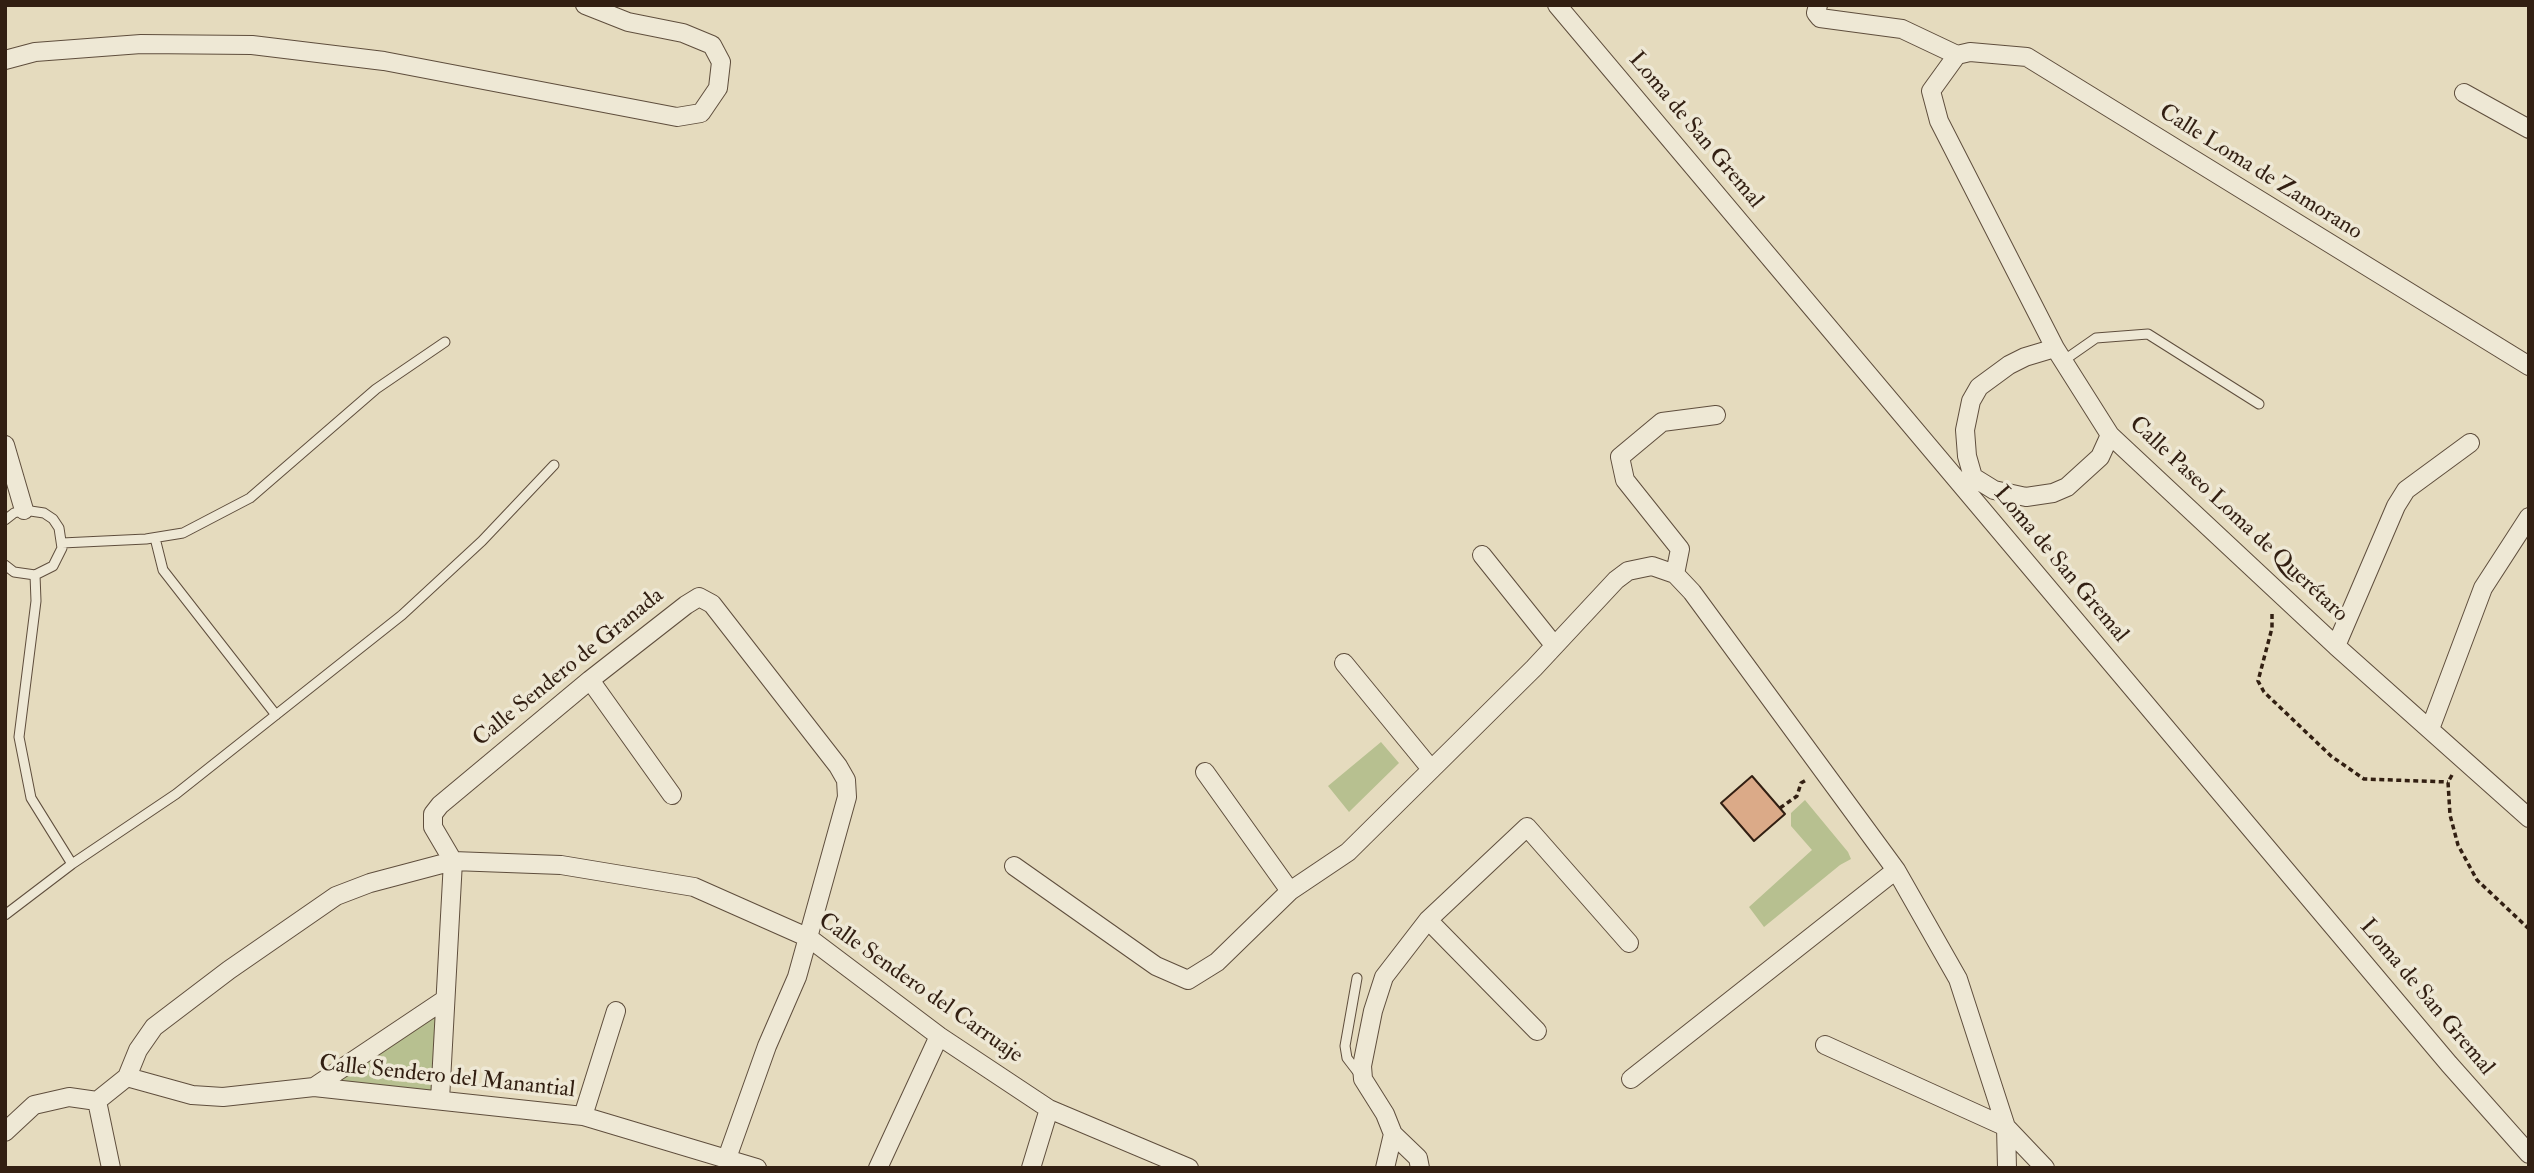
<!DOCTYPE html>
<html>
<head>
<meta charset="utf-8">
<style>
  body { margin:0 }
  #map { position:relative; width:2534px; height:1173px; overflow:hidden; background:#e5dbbe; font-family:"IM FELL Double Pica",serif }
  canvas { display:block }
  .frame { position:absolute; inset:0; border:7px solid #321f12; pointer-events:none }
</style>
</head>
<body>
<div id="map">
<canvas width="2534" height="1173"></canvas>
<div class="frame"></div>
</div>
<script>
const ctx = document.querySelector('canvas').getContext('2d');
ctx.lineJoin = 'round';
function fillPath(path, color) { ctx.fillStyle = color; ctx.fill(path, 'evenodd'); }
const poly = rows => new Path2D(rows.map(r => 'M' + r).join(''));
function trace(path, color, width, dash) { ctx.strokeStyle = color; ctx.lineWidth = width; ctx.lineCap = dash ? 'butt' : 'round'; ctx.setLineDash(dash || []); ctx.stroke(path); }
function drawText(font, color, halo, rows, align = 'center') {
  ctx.font = font + ' "IM FELL Double Pica",serif'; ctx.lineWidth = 7; ctx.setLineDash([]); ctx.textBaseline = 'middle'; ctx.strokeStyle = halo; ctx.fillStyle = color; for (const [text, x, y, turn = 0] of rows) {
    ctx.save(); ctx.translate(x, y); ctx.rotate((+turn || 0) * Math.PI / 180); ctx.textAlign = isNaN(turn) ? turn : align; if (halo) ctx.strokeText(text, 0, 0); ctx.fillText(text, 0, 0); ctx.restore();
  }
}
const green = poly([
  [1381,742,1399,763,1349,812,1328,786],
  [1805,800,1848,852,1851,859,1840,865,1764,927,1749,907,1812,850,1791,826,1791,813],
  [444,1000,440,1100,314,1087]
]);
const building = poly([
  [1752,776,1785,814,1754,841,1721,803,1752,776]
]);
const path = poly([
  [2272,614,2272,628,2258,681,2264,692,2331,756,2364,779,2448,782],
  [2452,775,2448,782,2450,815,2458,845,2477,880,2529,929],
  [1780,808,1797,796,1801,783,1806,780]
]);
const lane = poly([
  [2063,361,2096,338,2148,334,2259,404],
  [5,520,14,513,24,510,44,513,53,519,59,528,62,548,53,566,35,575,14,572,5,565],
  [155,538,163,570,276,715],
  [62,543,146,539,183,533,250,498,376,389,445,342],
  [35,575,36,601,19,737,31,798,72,864],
  [5,915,72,864,176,794,402,615,482,541,554,465],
  [1357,978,1345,1046,1347,1058,1360,1075]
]);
const street = poly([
  [1557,5,2449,1064,2529,1154],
  [1818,5,1816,13,1820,18,1902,29,1957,55],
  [1957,55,1931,91,1939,121,2055,348,2110,435,2336,646,2529,818],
  [1957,55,1970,52,2027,57,2529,366],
  [5,60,35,52,141,44,252,45,384,61,677,117,701,113,718,88,721,62,712,45,683,33,628,22,585,5],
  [2464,93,2529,129],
  [2055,348,2025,357,2009,365,1979,387,1971,401,1965,430,1967,456,1973,477,1994,490,2026,497,2053,493,2067,487,2100,457,2110,435],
  [5,445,24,510],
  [1482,555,1554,645],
  [1675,574,1680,549,1625,480,1620,457,1662,422,1716,415],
  [2336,646,2396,506,2406,490,2470,443],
  [1344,663,1431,769],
  [590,680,672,795],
  [2430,729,2483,588,2529,517],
  [1205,772,1290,891],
  [453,861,433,827,433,814,440,805,590,680,686,605,699,597,712,604,838,766,846,780,847,797,797,977,767,1046,727,1158],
  [1014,866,1156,966,1188,980,1217,962,1290,891,1348,852,1534,668,1616,580,1628,571,1652,566,1675,574,1692,592,1896,870,1958,979,2006,1127,2007,1168],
  [1428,920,1537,1031],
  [1825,1045,2006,1127,2045,1168],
  [127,1077,192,1095,223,1097,314,1087,583,1116,757,1168],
  [1631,1079,1896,870],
  [314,1087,444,1000],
  [440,1100,453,861],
  [583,1116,616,1011],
  [5,1132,34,1105,69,1097,97,1101],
  [111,1168,97,1101,127,1077,138,1050,154,1027,229,970,336,896,370,883,453,861,561,865,694,887,809,938,939,1036,1049,1109,1189,1168],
  [878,1168,939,1036],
  [1031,1168,1049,1109],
  [1385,1168,1393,1134],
  [1420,1168,1418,1158,1393,1134,1385,1114,1363,1079,1362,1066,1373,1011,1384,977,1428,920,1527,827,1629,943]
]);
const streetNames = [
  ["Loma de San Gremal",1695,131,50],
  ["Calle Loma de Zamorano",2260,173,32],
  ["Calle Paseo Loma de Querétaro",2238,520,43],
  ["Loma de San Gremal",2060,565,50],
  ["Calle Sendero de Granada",569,668,-39],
  ["Calle Sendero del Carruaje",920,989,35],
  ["Loma de San Gremal",2426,998,50],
  ["Calle Sendero del Manantial",447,1078,6]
];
fillPath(green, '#b7c090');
fillPath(building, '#dbaa88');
trace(building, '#321f12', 2);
trace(lane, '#5f4e3d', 11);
trace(street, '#5f4e3d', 20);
trace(path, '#321f12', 3.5, [5, 3.5]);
trace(lane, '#eee8d5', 9);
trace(street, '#eee8d5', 18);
drawText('23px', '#321f12', '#eee8d5', streetNames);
</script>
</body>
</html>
